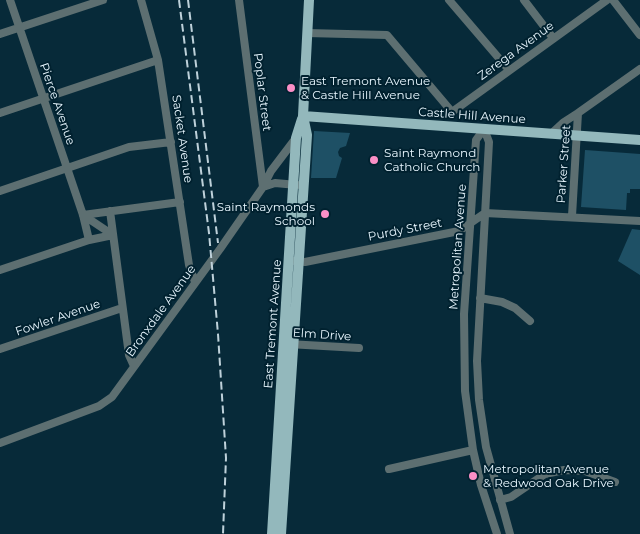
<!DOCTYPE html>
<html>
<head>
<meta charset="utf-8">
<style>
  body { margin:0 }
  canvas { display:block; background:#072a39 }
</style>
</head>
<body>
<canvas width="640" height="534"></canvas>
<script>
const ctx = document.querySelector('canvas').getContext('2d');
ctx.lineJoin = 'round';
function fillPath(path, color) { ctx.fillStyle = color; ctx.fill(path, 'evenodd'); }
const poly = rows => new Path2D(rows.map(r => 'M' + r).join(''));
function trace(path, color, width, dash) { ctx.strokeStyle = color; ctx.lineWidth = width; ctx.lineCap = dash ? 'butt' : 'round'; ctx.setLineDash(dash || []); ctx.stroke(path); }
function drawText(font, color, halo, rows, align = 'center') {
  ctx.font = font + ' Montserrat,sans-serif'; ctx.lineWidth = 4; ctx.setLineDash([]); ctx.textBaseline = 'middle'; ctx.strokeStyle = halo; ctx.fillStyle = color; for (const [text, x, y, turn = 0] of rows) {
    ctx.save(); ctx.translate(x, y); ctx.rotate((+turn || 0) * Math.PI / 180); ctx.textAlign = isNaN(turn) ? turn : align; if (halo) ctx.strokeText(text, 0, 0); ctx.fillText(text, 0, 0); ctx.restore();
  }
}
const green = poly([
  [314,131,350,133,346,146,340,148,338,152,339,156,342,158,336,178,311,178],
  [585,150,640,154,640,189,630,189,630,193,627,193,626,210,581,207],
  [632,229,640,230,640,275,618,261]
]);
const minor = poly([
  [10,0,83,215,89,240],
  [141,0,158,60,189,265,195,282],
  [239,0,263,187],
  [449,0,509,70],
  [524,0,553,38],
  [613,0,640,35],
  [307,33,387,35,452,112],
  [0,34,103,0],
  [452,112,607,0],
  [0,113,158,60],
  [551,134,564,122,578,113],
  [263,187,275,183,297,185],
  [0,191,129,147,171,142],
  [110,211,129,355,134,366],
  [83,215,180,202],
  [83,215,113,235],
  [572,216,578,113,640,69],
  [294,261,305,262,459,231,485,213,640,221],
  [0,270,89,240,113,235],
  [480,298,502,302,515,308,530,321],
  [288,344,359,348],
  [0,349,122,308],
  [0,443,99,406,112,397,220,249,263,187,271,171,296,138],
  [389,469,473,450],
  [500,500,511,497,545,474,564,470,585,471,615,482],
  [497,534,481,485,473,450,465,391,464,314,476,140,484,129,489,142,477,361,479,400,486,447,510,534]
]);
const major = poly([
  [303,116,640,140],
  [272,534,296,138,302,119],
  [281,534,307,135,303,116,309,0]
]);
const rail = poly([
  [179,0,209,233,218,334,226,458,223,534],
  [188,0,218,243]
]);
const markers = [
  [291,88,5,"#fa8fc6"],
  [374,160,5,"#fa8fc6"],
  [325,214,5,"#fa8fc6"],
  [473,476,5,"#fa8fc6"]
];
const streetNames = [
  ["Zerega Avenue",516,51,-36],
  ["Poplar Street",262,92,83],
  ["Pierce Avenue",57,104,71],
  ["Castle Hill Avenue",472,116,4],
  ["Sacket Avenue",182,139,82],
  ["Parker Street",564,164,-86],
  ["Purdy Street",405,230,-11],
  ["Metropolitan Avenue",458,247,-86],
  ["Bronxdale Avenue",161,311,-54],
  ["Fowler Avenue",58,318,-19],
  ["East Tremont Avenue",273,324,-86],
  ["Elm Drive",322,335,4]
];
const poiNames = [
  ["East Tremont Avenue",301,81],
  ["& Castle Hill Avenue",301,95],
  ["Saint Raymond",384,153],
  ["Catholic Church",384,167],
  ["Saint Raymonds",315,207,"right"],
  ["School",315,221,"right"],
  ["Metropolitan Avenue",483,469],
  ["& Redwood Oak Drive",483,483]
];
fillPath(green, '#1e5065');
trace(minor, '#5d6f71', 8);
trace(major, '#93b8bc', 10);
trace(rail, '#bed1da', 2, [8, 4]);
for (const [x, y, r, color] of markers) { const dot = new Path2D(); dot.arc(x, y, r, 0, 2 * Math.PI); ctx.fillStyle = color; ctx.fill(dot); trace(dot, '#00212f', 2); }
drawText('12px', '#e8f7ff', '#00212f', streetNames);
drawText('12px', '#e8f7ff', '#00212f', poiNames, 'left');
</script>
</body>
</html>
